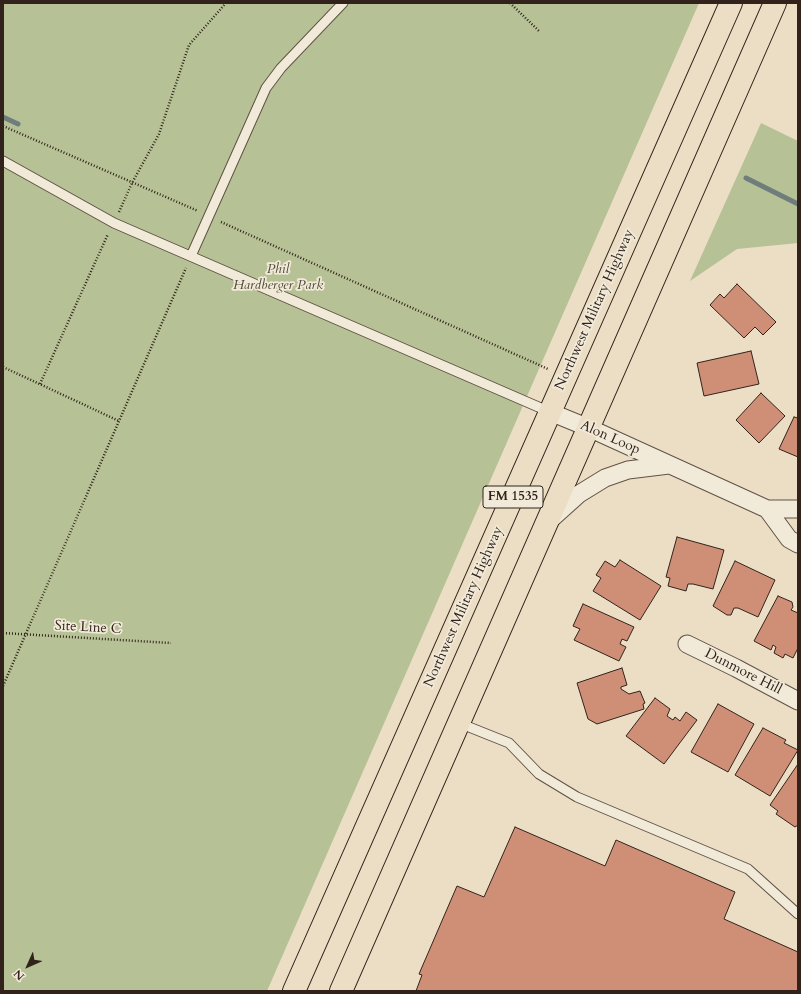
<!DOCTYPE html>
<html>
<head>
<meta charset="utf-8">
<style>
  body { margin:0 }
  #map { position:relative; width:801px; height:994px; overflow:hidden; background:#ebdec4; font-family:Cardo,serif }
  canvas { display:block }
  .frame { position:absolute; inset:0; border:4px solid #31231c; pointer-events:none }
  .north { position:absolute; left:8px; top:946px; width:40px; height:40px; -webkit-text-stroke:3px #f2ead9; paint-order:stroke; rotate:225deg; font-size:11px; font-weight:700; line-height:16px; text-align:center; color:#31231c }
  .north::after { content:''; display:block; margin:auto; width:14px; height:18px; background:#31231c; clip-path:polygon(50% 0,100% 100%,50% 72%,0 100%) }
</style>
</head>
<body>
<div id="map">
<canvas width="801" height="994"></canvas>
<div class="frame"></div>
<div class="north">N</div>
</div>
<script>
const ctx = document.querySelector('canvas').getContext('2d');
ctx.lineJoin = 'round';
function fillPath(path, color) { ctx.fillStyle = color; ctx.fill(path, 'evenodd'); }
const poly = rows => new Path2D(rows.map(r => 'M' + r).join(''));
function trace(path, color, width, dash) { ctx.strokeStyle = color; ctx.lineWidth = width; ctx.lineCap = dash ? 'butt' : 'round'; ctx.setLineDash(dash || []); ctx.stroke(path); }
function drawText(font, color, halo, rows, align = 'center') {
  ctx.font = font + ' Cardo,serif'; ctx.lineWidth = 3.5; ctx.setLineDash([]); ctx.textBaseline = 'middle'; ctx.strokeStyle = halo; ctx.fillStyle = color; for (const [text, x, y, turn = 0] of rows) {
    ctx.save(); ctx.translate(x, y); ctx.rotate((+turn || 0) * Math.PI / 180); ctx.textAlign = isNaN(turn) ? turn : align; if (halo) ctx.strokeText(text, 0, 0); ctx.fillText(text, 0, 0); ctx.restore();
  }
}
const green = poly([
  [3,3,699,3,267,991,3,991],
  [761,123,798,141,798,243,737,249,690,281]
]);
const stream = poly([
  [3,117,18,124],
  [746,178,798,204]
]);
const building = poly([
  [737,284,776,322,763,335,755,327,744,338,710,305,720,294,724,298,737,284],
  [751,351,759,384,704,396,697,363,751,351],
  [761,393,785,416,759,443,736,420,761,393],
  [794,417,798,418,798,457,779,449,794,417],
  [677,537,724,550,713,589,693,584,688,584,686,591,668,586,670,578,666,577,677,537],
  [620,560,661,586,640,620,593,591,601,578,596,575,605,561,615,567,620,560],
  [735,561,775,580,758,617,738,608,734,608,731,615,727,615,713,606,735,561],
  [778,596,792,602,793,607,791,610,798,613,798,648,793,658,785,654,783,658,774,653,776,647,773,645,771,650,754,641,778,596],
  [583,604,634,627,627,641,622,639,620,644,626,647,619,661,574,640,580,629,573,626,583,604],
  [622,668,627,685,621,687,621,689,629,694,640,691,645,703,643,704,644,709,597,724,588,719,577,683,622,668],
  [655,698,670,709,667,716,673,720,675,717,680,721,686,712,697,720,664,764,626,736,655,698],
  [718,704,754,724,728,772,691,752,718,704],
  [763,728,786,740,784,743,798,750,770,796,735,775,763,728],
  [798,764,798,825,795,827,776,814,778,811,770,805,798,764],
  [515,827,605,866,616,840,735,892,724,919,798,952,798,991,416,991,422,975,419,974,457,886,484,897,515,827]
]);
const path = poly([
  [510,3,539,31],
  [3,126,198,211],
  [119,212,132,183,159,134,189,45,226,3],
  [221,222,548,369],
  [3,367,119,421],
  [40,384,108,234],
  [3,633,171,643],
  [3,686,186,268]
]);
const lane = poly([
  [3,161,114,223,550,412],
  [191,256,266,88,281,68,343,3],
  [459,723,509,743,539,774,577,797,748,869,798,914]
]);
const street = poly([
  [550,412,589,428,767,509,798,509],
  [767,509,789,539,798,544],
  [549,521,579,494,605,478,628,470,669,465],
  [687,644,736,668,798,701]
]);
const primary = poly([
  [294,991,731,3],
  [341,991,775,3]
]);
const shields = [
  [513,497,60]
];
const shieldNames = [
  ["FM 1535",513,497]
];
const parkNames = [
  ["Phil",278,270],
  ["Hardberger Park",278,286]
];
const streetNames = [
  ["Northwest Military Highway",595,310,-66],
  ["Alon Loop",610,438,24],
  ["Northwest Military Highway",464,607,-66],
  ["Site Line C",88,628,3],
  ["Dunmore Hill",743,672,27]
];
fillPath(green, '#b6c195');
trace(stream, '#6f7e7b', 5);
fillPath(building, '#cf8f76');
trace(building, '#31231c', 1);
trace(lane, '#605246', 11);
trace(street, '#605246', 19);
trace(primary, '#31231c', 24);
trace(path, '#31231c', 2.5, [1, 2]);
trace(lane, '#f2ead9', 9);
trace(street, '#f2ead9', 17);
trace(primary, '#ebdec4', 22);
for (const [x, y, w] of shields) { const box = new Path2D(); box.roundRect(x - w / 2, y - 11, w, 22, 3); ctx.fillStyle = '#f2ead9'; ctx.fill(box); trace(box, '#31231c', 1); }
drawText('bold 13px', '#31231c', null, shieldNames);
drawText('italic 14px', '#524a3a', '#f2ead9', parkNames);
drawText('14px', '#31231c', '#f2ead9', streetNames);
</script>
</body>
</html>
